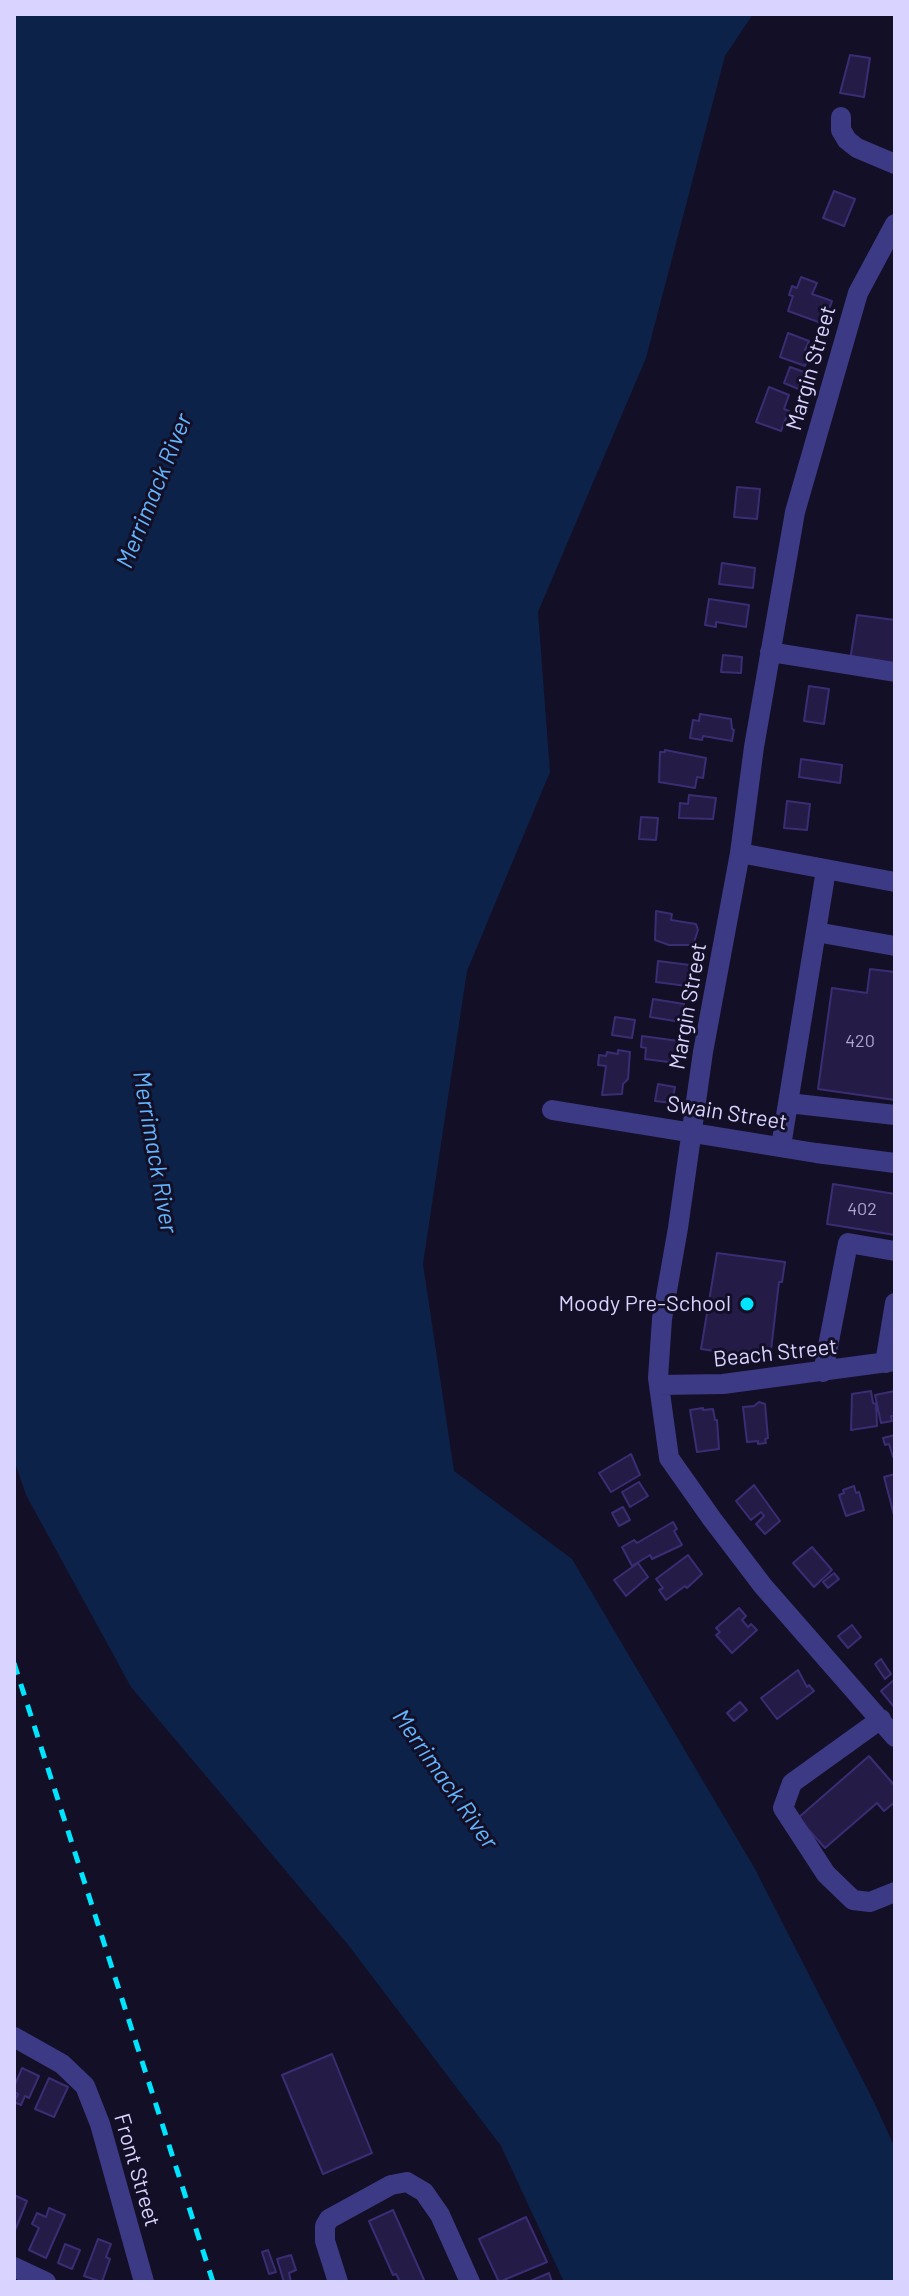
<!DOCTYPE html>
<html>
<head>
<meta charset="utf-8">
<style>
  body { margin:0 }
  #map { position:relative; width:909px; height:2296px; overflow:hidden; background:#130f26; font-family:Barlow,sans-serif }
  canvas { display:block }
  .frame { position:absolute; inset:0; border:16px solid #d9d4ff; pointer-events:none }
</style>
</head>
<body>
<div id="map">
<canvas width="909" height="2296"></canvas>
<div class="frame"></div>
</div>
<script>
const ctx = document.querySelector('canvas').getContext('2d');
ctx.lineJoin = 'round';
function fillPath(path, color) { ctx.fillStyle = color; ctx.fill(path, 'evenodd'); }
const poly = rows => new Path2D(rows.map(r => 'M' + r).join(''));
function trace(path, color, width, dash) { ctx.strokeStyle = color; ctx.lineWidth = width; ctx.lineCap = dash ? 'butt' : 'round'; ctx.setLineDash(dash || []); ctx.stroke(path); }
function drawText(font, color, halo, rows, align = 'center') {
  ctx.font = font + ' Barlow,sans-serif'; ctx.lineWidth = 6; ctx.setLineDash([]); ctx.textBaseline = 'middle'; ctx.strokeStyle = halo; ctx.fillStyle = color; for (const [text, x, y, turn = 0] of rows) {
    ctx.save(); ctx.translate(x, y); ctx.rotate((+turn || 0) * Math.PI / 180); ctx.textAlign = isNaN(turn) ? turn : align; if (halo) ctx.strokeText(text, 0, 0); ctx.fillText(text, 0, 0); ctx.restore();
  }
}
const water = poly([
  [14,14,753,14,725,56,646,358,538,612,550,772,467,971,423,1264,454,1471,572,1559,755,1869,874,2102,895,2148,895,2282,564,2282,501,2146,349,1946,131,1687,26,1495,14,1460]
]);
const building = poly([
  [850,55,870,58,864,97,840,93,850,55],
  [834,191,855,199,844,226,823,218,834,191],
  [801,277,817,283,812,294,832,301,824,324,788,311,793,296,789,295,792,286,797,288,801,277],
  [788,333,809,341,805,350,810,352,805,366,780,357,788,333],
  [790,367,807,373,801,390,784,383,790,367],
  [769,387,789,395,784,409,789,411,781,431,756,422,769,387],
  [737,487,760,489,757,519,734,517,737,487],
  [722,563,755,568,753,588,719,584,722,563],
  [709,599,749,605,746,627,716,622,716,627,705,625,709,599],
  [857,615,895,620,895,667,850,661,857,615],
  [723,655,742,657,741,673,721,672,723,655],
  [809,686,829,689,824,724,804,721,809,686],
  [700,714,731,719,732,729,734,730,732,741,703,736,702,740,690,738,693,720,699,721,700,714],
  [665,750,706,758,703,778,697,777,695,788,659,782,660,752,665,752,665,750],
  [801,759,842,765,840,783,799,777,801,759],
  [689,795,716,798,713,819,679,818,680,803,688,804,689,795],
  [787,801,810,804,807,830,784,828,787,801],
  [641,817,658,818,656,840,639,839,641,817],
  [656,911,672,914,671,920,696,924,698,930,693,945,669,945,655,940,656,911],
  [658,961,690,965,687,986,656,982,658,961],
  [870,969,895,972,895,1100,818,1089,832,988,867,993,870,969],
  [653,999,684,1004,681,1022,650,1017,653,999],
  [615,1017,635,1020,632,1038,612,1035,615,1017],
  [642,1036,679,1041,676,1063,645,1059,646,1048,641,1047,642,1036],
  [618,1050,630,1052,628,1079,623,1084,622,1094,602,1095,606,1066,598,1065,599,1055,606,1056,607,1052,618,1054,618,1050],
  [658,1084,675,1087,672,1103,655,1101,658,1084],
  [833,1184,895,1194,895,1235,827,1224,833,1184],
  [717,1253,785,1262,782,1282,779,1282,770,1359,701,1349,717,1253],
  [871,1391,873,1403,876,1404,877,1426,851,1430,852,1394,871,1391],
  [895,1391,895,1416,891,1416,892,1421,881,1423,875,1395,895,1391],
  [759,1402,765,1404,768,1438,765,1439,766,1443,758,1444,758,1441,747,1442,743,1407,754,1406,759,1402],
  [703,1408,703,1410,713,1409,715,1420,717,1420,719,1449,697,1452,690,1410,703,1408],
  [895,1435,895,1456,893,1457,889,1444,885,1445,883,1438,895,1435],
  [631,1454,640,1475,611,1492,599,1473,631,1454],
  [895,1474,895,1515,894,1515,884,1477,895,1474],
  [639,1482,648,1496,630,1507,622,1492,639,1482],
  [754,1485,780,1521,765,1534,756,1524,764,1516,761,1512,751,1520,736,1501,754,1485],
  [854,1486,856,1493,859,1492,864,1510,846,1516,839,1495,844,1493,843,1490,854,1486],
  [623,1507,630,1520,619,1526,612,1513,623,1507],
  [673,1522,677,1529,674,1531,682,1545,652,1559,650,1555,632,1566,622,1547,634,1540,637,1543,673,1522],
  [812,1547,832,1570,814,1587,793,1563,812,1547],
  [688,1555,702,1574,687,1588,685,1586,666,1600,659,1590,663,1588,656,1579,688,1555],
  [638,1563,648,1577,626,1596,614,1580,638,1563],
  [834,1573,839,1579,828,1588,823,1582,834,1573],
  [739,1608,746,1616,742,1620,748,1627,751,1624,757,1630,732,1653,716,1635,720,1632,716,1628,739,1608],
  [852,1625,861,1637,848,1648,838,1636,852,1625],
  [881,1659,891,1674,885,1679,875,1664,881,1659],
  [798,1670,807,1687,809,1685,814,1691,777,1719,761,1698,798,1670],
  [894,1680,895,1682,895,1708,881,1691,894,1680],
  [740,1702,747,1710,734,1721,727,1713,740,1702],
  [869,1756,895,1786,895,1802,884,1811,877,1803,825,1848,798,1818,869,1756],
  [332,2054,372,2153,323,2174,282,2075,332,2054],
  [22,2068,39,2076,29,2098,25,2096,21,2105,14,2102,18,2094,14,2092,14,2087,22,2068],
  [49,2078,68,2087,54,2117,35,2109,49,2078],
  [14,2195,27,2201,14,2233,14,2195],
  [49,2208,65,2215,46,2258,29,2250,39,2228,32,2224,37,2213,46,2217,49,2208],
  [393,2210,425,2282,400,2282,396,2274,393,2275,369,2221,393,2210],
  [526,2217,547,2262,499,2282,479,2239,526,2217],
  [98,2239,111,2244,106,2257,110,2259,102,2282,84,2276,98,2239],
  [65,2244,80,2250,72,2269,58,2263,65,2244],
  [268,2250,276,2272,269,2274,262,2252,268,2250],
  [291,2255,296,2270,289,2273,291,2282,284,2282,277,2259,291,2255],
  [549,2273,552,2282,528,2282,549,2273]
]);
const minor = poly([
  [841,117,841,130,847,140,857,148,895,164],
  [895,224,858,293,795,512,754,747,740,853,703,1052,678,1228,662,1319,658,1378,669,1458,712,1519,763,1586,895,1737],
  [770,652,895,672],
  [740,853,895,882],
  [816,932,895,946],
  [788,1103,895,1115],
  [552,1110,816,1153,895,1163],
  [781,1146,826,870],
  [885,1363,895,1303],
  [823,1372,848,1243,895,1251],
  [659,1385,723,1384,895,1361],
  [881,1719,792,1783,783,1808,826,1874,853,1900,870,1902,895,1892],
  [14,2037,62,2064,85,2086,100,2124,144,2282],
  [14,2267,46,2282],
  [338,2282,325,2241,325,2226,329,2219,391,2185,407,2182,424,2192,440,2215,470,2282]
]);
const rail = poly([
  [14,1663,213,2282]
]);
const markers = [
  [747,1304,8,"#00e5ff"]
];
const numberNames = [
  ["420",860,1041],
  ["402",862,1209]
];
const streetNames = [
  ["Margin Street",811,368,-74],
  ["Margin Street",688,1006,-80],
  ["Swain Street",727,1113,9],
  ["Beach Street",775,1353,-6],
  ["Front Street",137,2170,74]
];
const poiNames = [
  ["Moody Pre-School",731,1304]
];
const waterNames = [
  ["Merrimack River",154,491,-68],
  ["Merrimack River",155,1152,80],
  ["Merrimack River",445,1779,55]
];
fillPath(water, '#0c2248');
fillPath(building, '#241b47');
trace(building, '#3b2d73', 2);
trace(minor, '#3d3a85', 20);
trace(rail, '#00e5ff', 5, [12, 10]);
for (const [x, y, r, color] of markers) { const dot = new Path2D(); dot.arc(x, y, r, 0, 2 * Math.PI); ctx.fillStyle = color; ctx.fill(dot); trace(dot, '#130f26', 3); }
drawText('18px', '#aca6d1', null, numberNames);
drawText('22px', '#d9d4ff', '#130f26', streetNames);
drawText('22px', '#d9d4ff', '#130f26', poiNames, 'right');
drawText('italic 24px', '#62b6ff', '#130f26', waterNames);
</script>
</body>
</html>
